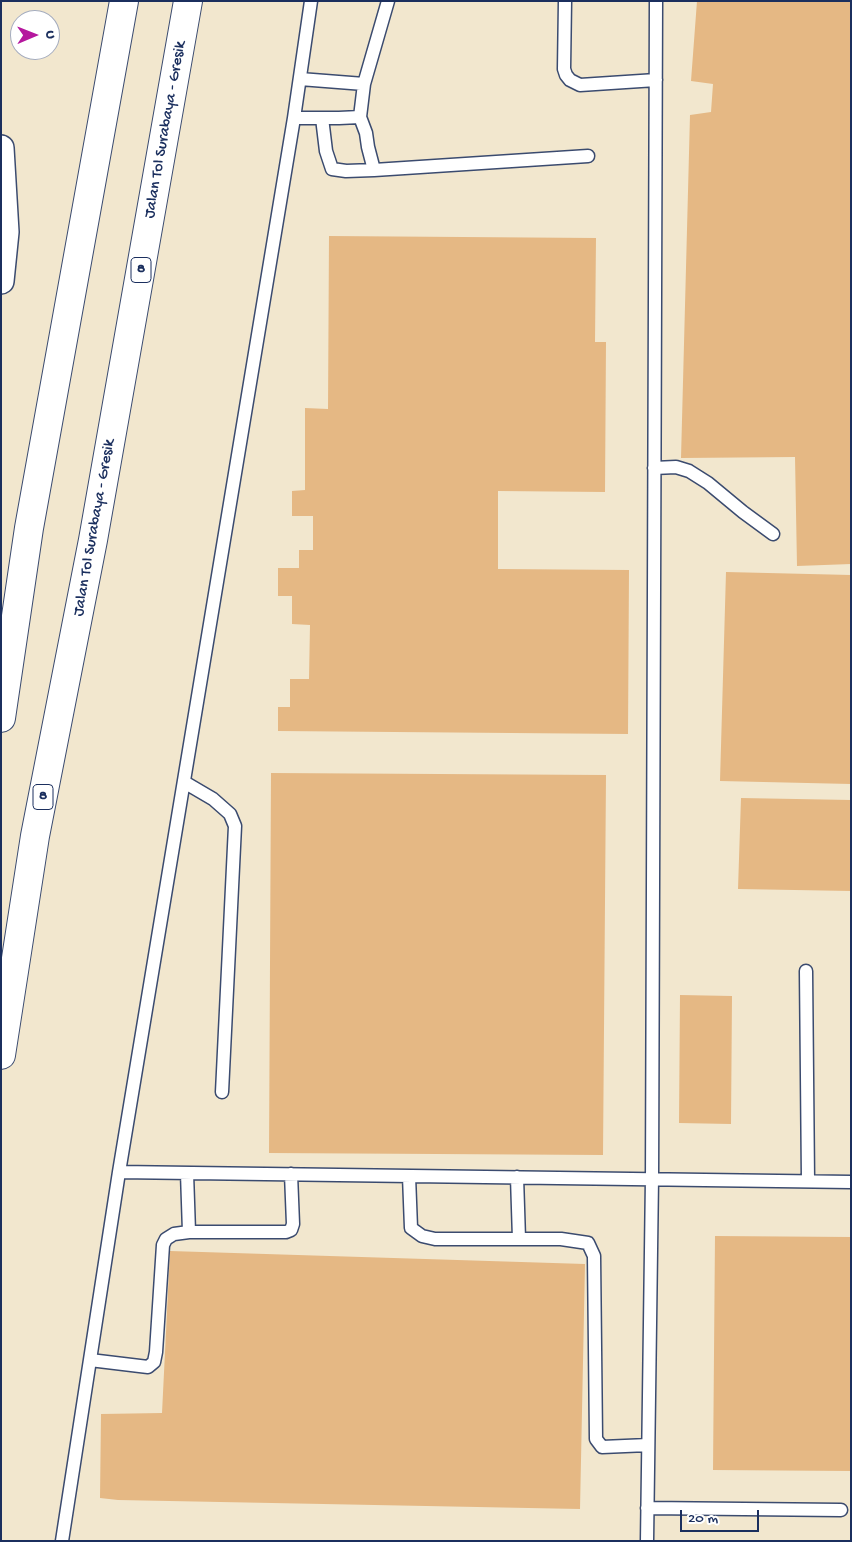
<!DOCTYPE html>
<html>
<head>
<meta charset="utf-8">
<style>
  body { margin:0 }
  #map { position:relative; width:852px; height:1542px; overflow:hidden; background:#f2e7ce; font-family:"Gochi Hand",sans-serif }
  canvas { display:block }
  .frame { position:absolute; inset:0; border:2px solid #1b2f5e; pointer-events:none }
  .north { position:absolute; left:10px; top:10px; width:50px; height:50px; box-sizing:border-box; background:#fff; border:1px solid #a4acbf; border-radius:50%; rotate:89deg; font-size:14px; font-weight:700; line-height:20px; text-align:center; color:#1b2f5e }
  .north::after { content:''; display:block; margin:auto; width:18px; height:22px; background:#b5179e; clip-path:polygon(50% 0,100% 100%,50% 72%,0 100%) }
  .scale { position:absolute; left:680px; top:1510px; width:79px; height:22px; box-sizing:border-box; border:2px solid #1b2f5e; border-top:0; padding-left:6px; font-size:15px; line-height:18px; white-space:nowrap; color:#1b2f5e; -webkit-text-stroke:4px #fff; paint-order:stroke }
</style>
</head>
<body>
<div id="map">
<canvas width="852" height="1542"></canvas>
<div class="frame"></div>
<div class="north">U</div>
<div class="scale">20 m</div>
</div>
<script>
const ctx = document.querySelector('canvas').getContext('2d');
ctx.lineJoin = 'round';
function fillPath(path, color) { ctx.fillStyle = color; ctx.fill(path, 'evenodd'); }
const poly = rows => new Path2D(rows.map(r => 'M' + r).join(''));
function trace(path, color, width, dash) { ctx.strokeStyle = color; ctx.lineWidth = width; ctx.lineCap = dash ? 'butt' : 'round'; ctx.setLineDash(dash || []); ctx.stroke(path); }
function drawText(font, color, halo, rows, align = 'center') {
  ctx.font = font + ' "Gochi Hand",sans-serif'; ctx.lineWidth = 4; ctx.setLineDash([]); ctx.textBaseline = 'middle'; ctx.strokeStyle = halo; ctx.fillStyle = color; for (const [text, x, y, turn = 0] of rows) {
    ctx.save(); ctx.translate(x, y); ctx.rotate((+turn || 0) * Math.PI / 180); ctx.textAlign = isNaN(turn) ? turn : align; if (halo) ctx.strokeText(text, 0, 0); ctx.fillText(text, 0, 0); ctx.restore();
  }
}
const building = poly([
  [697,1,851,1,851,564,797,566,795,457,681,458,690,115,711,112,713,84,691,81],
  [329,236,596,238,595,342,606,342,605,492,498,491,498,569,629,570,628,734,278,731,278,707,290,707,290,679,309,679,310,625,292,624,292,596,278,596,278,568,299,568,299,550,313,550,313,516,292,516,292,491,305,490,305,408,328,409],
  [726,572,851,575,851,784,720,781],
  [271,773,606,775,603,1155,269,1153],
  [741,798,851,800,851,891,738,889],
  [680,995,732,996,731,1124,679,1123],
  [715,1236,851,1237,851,1471,713,1470],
  [170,1251,585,1264,580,1509,118,1500,100,1498,101,1414,162,1413]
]);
const service = poly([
  [388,1,364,84,360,117,366,133,368,147,374,170,588,156],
  [565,1,564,69,566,75,570,80,580,85,656,80],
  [300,79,364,84],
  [294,118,339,118,360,117],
  [322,118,326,151,332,169,346,171,374,170],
  [654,468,676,467,689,471,708,483,743,512,773,534],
  [184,782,213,799,230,814,235,826,222,1092],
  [806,971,808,1181],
  [119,1172,851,1182],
  [187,1173,189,1232,286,1232,291,1230,293,1224,291,1174],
  [409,1176,411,1228,422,1236,435,1239,561,1239,588,1243,594,1256,596,1439,602,1447,648,1445],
  [517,1177,519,1239],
  [90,1360,148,1367,154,1362,156,1352,163,1245,166,1239,174,1234,189,1232],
  [647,1508,841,1510],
  [62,1541,119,1172,294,118,311,1],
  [647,1541,652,1178,656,1]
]);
const minor = poly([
  [1,148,6,232,1,281]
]);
const motorway = poly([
  [1,718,29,528,124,1],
  [1,1055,35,836,93,540,188,1]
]);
const shields = [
  [141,270,20],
  [43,797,20]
];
const shieldNames = [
  ["8",141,270],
  ["8",43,797]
];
const streetNames = [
  ["Jalan Tol Surabaya - Gresik",166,130,-80],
  ["Jalan Tol Surabaya - Gresik",95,528,-80]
];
fillPath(building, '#e5b884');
trace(service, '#3b4b6f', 15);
trace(minor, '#3b4b6f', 28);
trace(motorway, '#3b4b6f', 30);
trace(service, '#fff', 12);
trace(minor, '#fff', 25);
trace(motorway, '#fff', 28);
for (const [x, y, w] of shields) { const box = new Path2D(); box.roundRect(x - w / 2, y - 12.5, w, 25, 4); ctx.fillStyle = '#fff'; ctx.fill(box); trace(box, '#1b2f5e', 1); }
drawText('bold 15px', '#1b2f5e', null, shieldNames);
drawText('16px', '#1b2f5e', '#fff', streetNames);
</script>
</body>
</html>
